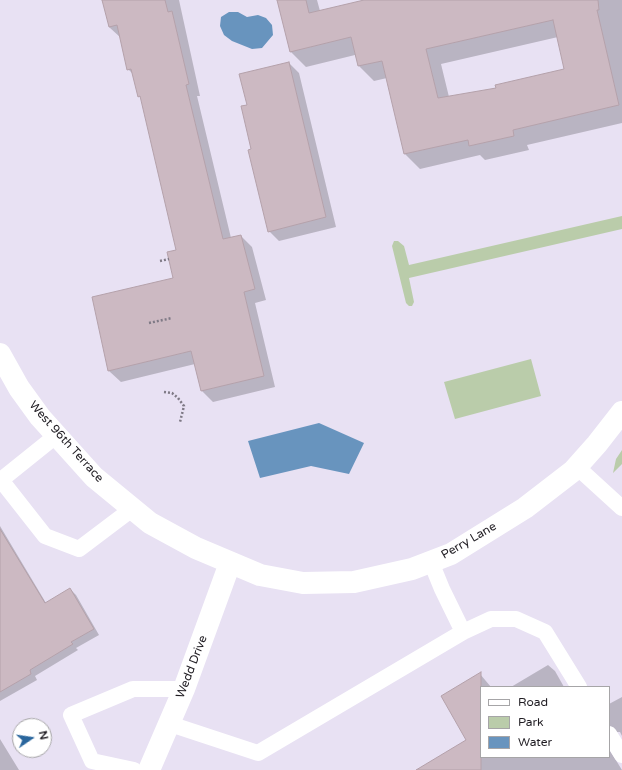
<!DOCTYPE html>
<html>
<head>
<meta charset="utf-8">
<style>
  body { margin:0 }
  #map { position:relative; width:622px; height:770px; overflow:hidden; background:#e8e1f3; font-family:"Varela Round",sans-serif }
  canvas { display:block }
  .legend { position:absolute; left:480px; top:686px; width:130px; height:72px; box-sizing:border-box; background:#fff; border:1px solid #a6a5a7; margin:0; padding:5px 7px; list-style:none; font-size:12px; color:#201d23 }
  .legend li { display:flex; align-items:center; gap:8px; height:20px }
  .legend b { width:20px; border:1px solid #a6a5a7 }
  .north { position:absolute; left:12px; top:718px; width:40px; height:40px; box-sizing:border-box; background:#fff; border:1px solid #a6a5a7; border-radius:50%; rotate:77deg; font-size:11px; font-weight:700; line-height:16px; text-align:center; color:#201d23 }
  .north::after { content:''; display:block; margin:auto; width:14px; height:18px; background:#2a669d; clip-path:polygon(50% 0,100% 100%,50% 72%,0 100%) }
</style>
</head>
<body>
<div id="map">
<canvas width="622" height="770"></canvas>
<ul class="legend">
<li><b style="height:5px;background:#fff"></b>Road</li>
<li><b style="height:11px;background:#baccaa"></b>Park</li>
<li><b style="height:11px;background:#6894be"></b>Water</li>
</ul>
<div class="north">N</div>
</div>
<script>
const ctx = document.querySelector('canvas').getContext('2d');
ctx.lineJoin = 'round';
function fillPath(path, color) { ctx.fillStyle = color; ctx.fill(path, 'evenodd'); }
const poly = rows => new Path2D(rows.map(r => 'M' + r).join(''));
function trace(path, color, width, dash) { ctx.strokeStyle = color; ctx.lineWidth = width; ctx.lineCap = dash ? 'butt' : 'round'; ctx.setLineDash(dash || []); ctx.stroke(path); }
function drawText(font, color, halo, rows, align = 'center') {
  ctx.font = font + ' "Varela Round",sans-serif'; ctx.lineWidth = 3; ctx.setLineDash([]); ctx.textBaseline = 'middle'; ctx.strokeStyle = halo; ctx.fillStyle = color; for (const [text, x, y, turn = 0] of rows) {
    ctx.save(); ctx.translate(x, y); ctx.rotate((+turn || 0) * Math.PI / 180); ctx.textAlign = isNaN(turn) ? turn : align; if (halo) ctx.strokeText(text, 0, 0); ctx.fillText(text, 0, 0); ctx.restore();
  }
}
const green = poly([
  [622,216,622,229,409,278,414,302,412,306,409,306,406,303,392,246,394,241,398,241,404,246,409,265],
  [531,359,541,396,455,419,444,382],
  [622,450,622,464,613,473,616,459]
]);
const water = poly([
  [229,12,238,12,247,17,258,15,266,18,272,25,273,35,262,48,252,49,232,41,224,35,220,26,221,17],
  [319,423,364,443,349,474,311,466,260,478,248,441]
]);
const shadow = poly([
  [103,0,179,0,200,96,197,96,231,238,241,236,252,247,266,300,255,303,275,387,213,402,202,391,195,364,121,382,109,371,174,279,177,251,142,100,139,96,133,74,128,69,121,38,109,27],
  [278,0,317,0,320,11,368,0,622,0,622,123,527,145,529,150,485,160,480,155,420,169,405,154,387,78,374,81,359,66,355,55,306,67,291,52],
  [558,37,566,70,497,88,449,97,441,64],
  [289,63,299,73,336,227,279,241,269,231,252,150,248,105],
  [0,526,46,603,70,589,76,595,99,635,76,648,78,650,35,676,37,680,0,701],
  [548,665,555,671,564,687,511,687],
  [480,674,491,687,481,687,481,757,609,757,609,749,622,770,418,770,468,740],
  [622,697,622,736,620,732,611,732,609,734,609,704],
  [0,739,19,770,0,770]
]);
const building = poly([
  [102,0,165,0,168,12,172,11,189,84,186,85,223,239,241,235,255,289,244,292,264,376,201,391,191,351,108,371,92,297,173,278,167,252,176,250,140,96,138,97,131,69,127,70,117,25,109,27,102,0],
  [277,0,306,0,309,13,364,0,598,0,599,10,597,10,619,105,513,130,514,136,469,146,468,140,404,154,382,61,358,66,351,37,290,52,277,0],
  [553,20,564,69,495,85,496,88,438,98,426,49,553,20],
  [289,62,326,217,268,232,248,150,251,149,241,106,247,105,239,74,289,62],
  [0,529,45,603,70,588,94,629,71,642,73,644,30,670,31,674,0,692,0,529],
  [481,672,481,770,416,770,466,740,441,696,481,672]
]);
const path = poly([
  [160,261,169,259],
  [149,323,172,318],
  [164,392,172,393,178,398,184,406,180,422]
]);
const lane = poly([
  [57,435,1,480,45,536,79,549,132,509],
  [577,467,622,508],
  [431,562,442,589,463,632],
  [170,724,258,753,463,632,491,619,516,619,545,632,579,687],
  [609,734,622,755],
  [134,770,92,761,71,715,133,689,184,689]
]);
const street = poly([
  [0,354,19,388,40,417,94,477,150,523,196,548,260,575,303,583,354,582,412,569,451,554,525,508,573,471,597,444,622,412],
  [149,770,184,689,230,563]
]);
const streetNames = [
  ["West 96th Terrace",66,442,48],
  ["Perry Lane",469,541,-30],
  ["Wedd Drive",192,667,-69]
];
fillPath(green, '#baccaa');
fillPath(water, '#6894be');
fillPath(shadow, '#0003');
fillPath(building, '#ccb9c2');
trace(building, '#b4a1aa', 1);
trace(path, '#7f7a86', 2.5, [2, 2]);
trace(lane, '#fff', 16);
trace(street, '#fff', 22);
drawText('12px', '#201d23', '#fff', streetNames);
</script>
</body>
</html>
